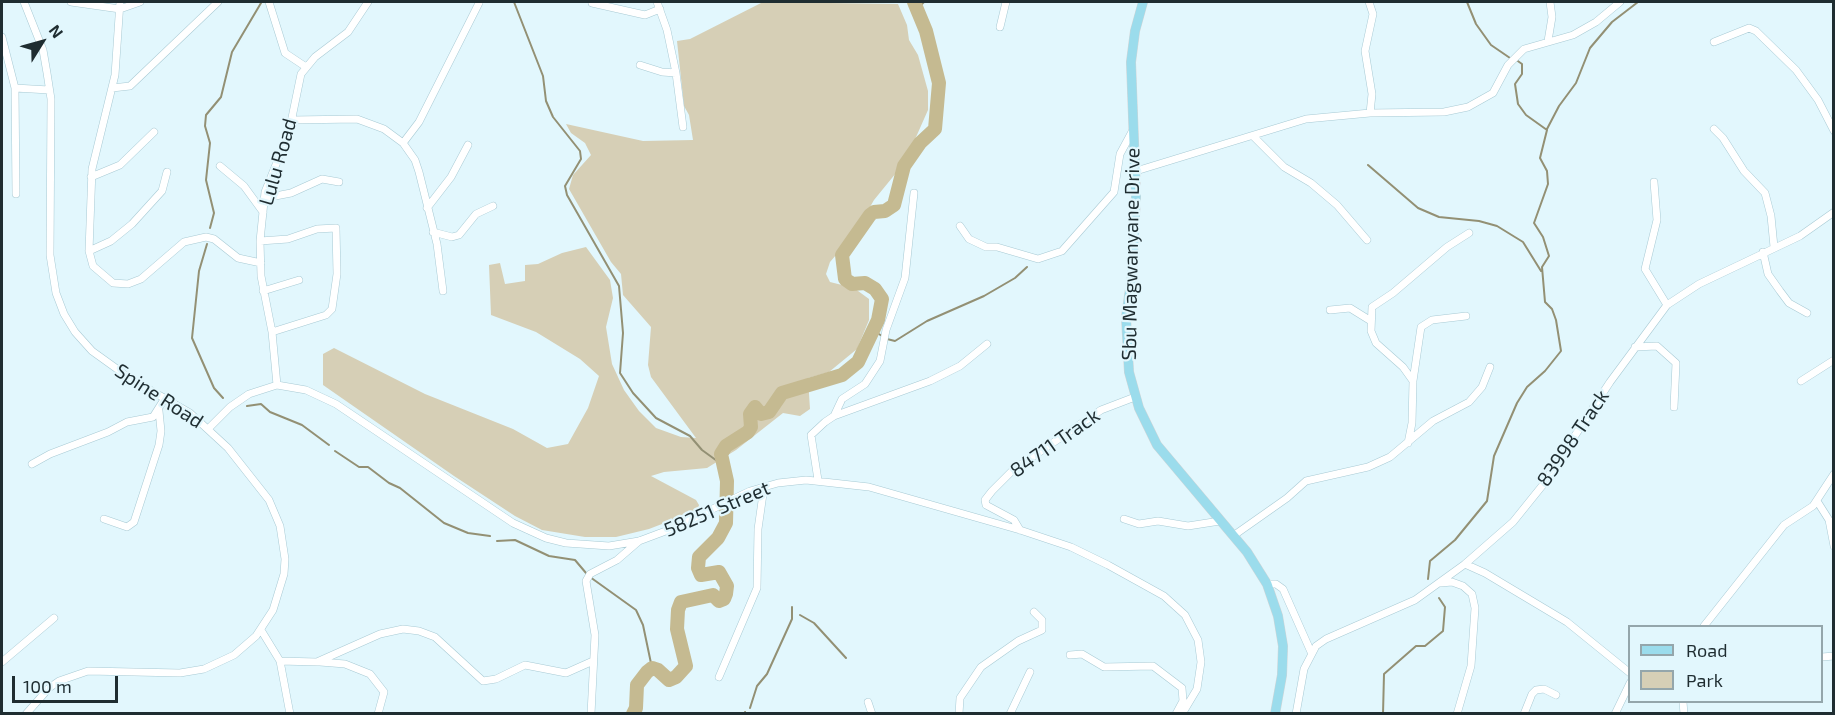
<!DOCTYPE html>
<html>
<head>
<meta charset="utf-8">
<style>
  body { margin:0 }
  #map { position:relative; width:1835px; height:715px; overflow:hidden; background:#e2f7fd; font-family:"Exo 2",sans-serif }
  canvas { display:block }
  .frame { position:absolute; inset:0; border:3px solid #1f2d31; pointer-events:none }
  .legend { position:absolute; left:1628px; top:625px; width:195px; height:78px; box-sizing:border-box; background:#e2f7fd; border:2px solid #94a6ab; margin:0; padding:8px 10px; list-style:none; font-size:18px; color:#1f2d31 }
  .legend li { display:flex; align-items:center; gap:12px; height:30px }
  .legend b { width:30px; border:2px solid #94a6ab }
  .north { position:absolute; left:12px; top:12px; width:60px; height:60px; -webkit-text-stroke:4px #e2f7fd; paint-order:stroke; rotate:53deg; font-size:16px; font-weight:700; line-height:24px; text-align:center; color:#1f2d31 }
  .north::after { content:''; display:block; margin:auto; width:21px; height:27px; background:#1f2d31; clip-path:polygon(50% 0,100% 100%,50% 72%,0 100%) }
  .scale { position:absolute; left:12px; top:676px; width:106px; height:27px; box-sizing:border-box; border:3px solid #1f2d31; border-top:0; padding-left:8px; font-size:18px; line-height:21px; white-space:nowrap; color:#1f2d31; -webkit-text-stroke:4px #e2f7fd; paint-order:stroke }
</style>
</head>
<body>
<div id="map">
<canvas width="1835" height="715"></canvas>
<div class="frame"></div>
<ul class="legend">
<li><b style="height:8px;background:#9bdcec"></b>Road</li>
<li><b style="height:16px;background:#d6cfb6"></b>Park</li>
</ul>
<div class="north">N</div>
<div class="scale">100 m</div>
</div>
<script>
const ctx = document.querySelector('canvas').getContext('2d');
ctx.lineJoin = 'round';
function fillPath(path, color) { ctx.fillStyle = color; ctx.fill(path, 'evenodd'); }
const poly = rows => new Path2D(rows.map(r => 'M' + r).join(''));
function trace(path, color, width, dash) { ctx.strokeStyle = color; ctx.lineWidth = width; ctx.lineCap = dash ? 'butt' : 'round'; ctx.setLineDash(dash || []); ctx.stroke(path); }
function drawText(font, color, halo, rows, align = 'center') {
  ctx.font = font + ' "Exo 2",sans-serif'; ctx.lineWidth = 4.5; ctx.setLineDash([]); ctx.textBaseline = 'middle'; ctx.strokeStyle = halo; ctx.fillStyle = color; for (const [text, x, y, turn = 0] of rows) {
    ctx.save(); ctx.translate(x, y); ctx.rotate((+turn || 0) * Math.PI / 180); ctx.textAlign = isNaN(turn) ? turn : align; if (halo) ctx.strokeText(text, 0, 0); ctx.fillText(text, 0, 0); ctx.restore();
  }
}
const green = poly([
  [763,2,898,4,907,25,909,40,918,55,928,91,928,110,905,162,874,200,855,233,830,262,826,274,830,282,854,288,869,299,869,320,857,349,829,372,808,378,810,409,800,416,783,413,736,450,707,468,664,472,651,476,696,500,699,505,698,510,649,529,616,537,585,537,542,530,515,516,454,476,323,385,323,354,334,348,425,394,513,429,547,448,568,444,588,408,599,376,580,359,536,332,491,315,489,265,500,263,505,284,525,281,525,265,538,264,562,253,586,247,610,280,613,298,606,327,612,364,624,390,639,411,656,428,681,437,696,438,651,377,648,365,651,327,623,295,621,274,611,262,569,189,573,175,591,155,585,143,571,133,566,124,643,141,693,140,689,115,684,106,677,41,690,39]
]);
const stream = poly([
  [514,2,543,76,546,101,553,117,580,151,581,159,565,186,567,195,619,286,623,333,620,373,633,393,656,418,690,436,702,450,724,466],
  [1467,2,1476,24,1491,45,1510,58],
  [916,10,924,2],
  [1547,129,1559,106,1576,83,1590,48,1612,22,1638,2],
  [1368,165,1418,208,1439,217,1479,221,1497,226,1523,242,1541,271],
  [210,228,214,213,206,180,210,143,205,126,206,115,221,97,232,52,261,3],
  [207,244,199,271,192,338,214,388,223,398],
  [871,329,882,336],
  [887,339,895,341,927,321,984,296,1015,278,1027,267],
  [247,406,261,404,270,412,302,425,329,445],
  [335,451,359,467,368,467,389,483,400,488,444,523,468,533,490,536],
  [497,541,515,540,549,556,575,560,586,573],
  [590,577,636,610,643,625,652,668],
  [1428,579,1430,561,1455,540,1487,501,1494,456,1517,403,1527,387,1545,371,1561,351,1556,320,1552,309,1545,302,1542,267,1549,256,1543,237,1534,223,1548,184,1547,171,1540,158,1547,130,1526,115,1518,104,1515,84,1522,74,1522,64,1515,59],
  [800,615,814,623,846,658],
  [750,708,757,686,767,674,792,619,792,607],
  [744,714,745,712],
  [1383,714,1384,674,1416,646,1425,646,1443,631,1445,607,1439,598]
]);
const river = poly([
  [633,714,636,708,637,685,647,672,652,668,658,670,669,680,676,677,686,666,677,629,678,610,681,602,713,595,719,601,724,599,726,594,727,586,719,572,701,575,698,568,699,557,718,538,726,523,727,481,721,454,726,446,748,432,751,427,750,414,755,407,761,414,769,412,782,393,842,375,858,362,878,320,882,299,875,289,865,283,852,284,845,279,842,255,870,215,874,212,885,211,894,205,904,166,920,143,935,129,939,83,926,31,914,2]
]);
const minor = poly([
  [24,2,43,50,47,73,51,99,50,255,56,293,64,314,75,332,92,351,131,379,190,413,228,448,269,500,280,526,285,559,284,574,273,610,256,636,234,655,204,669,180,673,88,671,59,681,49,688,26,714],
  [71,2,120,9,140,2],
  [120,2,115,75,92,169,89,251,93,266,113,283,128,284,141,279,184,242,206,237,214,239,238,258,261,263],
  [269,2,285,53,306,67],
  [657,2,667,30,676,73,683,127],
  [1369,2,1373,14,1365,51,1372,94,1370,113],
  [592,3,645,15,660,9],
  [1000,27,1006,2],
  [2,37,15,88,16,194],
  [1548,41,1552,17,1550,2],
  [1714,42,1749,28,1756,31,1796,70,1818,100,1834,131],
  [640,65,662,72,676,73],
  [15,88,49,90],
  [112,88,130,86,218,2],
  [292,120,357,119,384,129,403,143,415,160,419,172,437,244,443,291],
  [1714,129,1723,138,1744,171,1765,193,1771,216,1774,247],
  [1254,137,1284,167,1311,183,1337,205,1367,240],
  [403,143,419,122,479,3],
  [220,166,244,186,263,212],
  [1136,171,1306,119,1370,113,1444,112,1468,107,1493,93,1508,65,1524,49,1573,35,1596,22,1620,2],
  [91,177,120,165,154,132],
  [1654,182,1657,220,1645,269,1667,305],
  [265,198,291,193,322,179,339,182],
  [427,208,451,177,468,145],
  [960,226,969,239,986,247,997,247,1038,259,1062,251,1114,192,1120,154,1133,130],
  [433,232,452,237,459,235,476,214,493,206],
  [260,241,288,239,317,229,336,228,337,274,332,309,326,315,272,332],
  [89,251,111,241,132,224,162,191,167,172],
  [1763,252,1768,274,1780,291,1789,303,1807,313],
  [263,291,299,280],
  [1330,310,1350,308,1371,321],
  [1635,347,1657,346,1676,363,1674,407],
  [1413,381,1421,327,1432,320,1466,316],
  [1801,381,1834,360],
  [277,385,272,332,261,276,260,241,265,192,289,132,301,74,315,57,348,32,368,2],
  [834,416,842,399,865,384,880,361,886,330,905,278,914,193],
  [209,428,230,407,249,394,277,385,306,390,336,404,513,523,546,538,566,543,609,546,639,541,671,529,750,491,778,483,806,480,869,487,1020,530,1071,547,1108,565,1164,596,1185,615,1198,640,1201,662,1197,689,1182,714],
  [1408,443,1412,423,1413,381,1403,367,1376,343,1371,331,1372,307,1393,293,1447,247,1469,233],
  [32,464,50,454,108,432,127,422,153,417,165,398],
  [818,480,811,435,825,422,834,416,930,381,960,366,987,344],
  [1817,501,1829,520,1834,546],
  [104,519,127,527,134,522,159,445,161,431,159,411],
  [1124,519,1139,524,1158,521,1188,526,1220,521],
  [1020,530,1014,520,986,505,985,500,992,491,1013,470,1101,410,1135,397],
  [1233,536,1287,498,1306,481,1368,467,1390,457,1433,421,1469,402,1482,387,1490,367],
  [1465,564,1485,573,1567,622,1630,673],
  [1441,583,1452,582,1463,586,1472,594,1475,608,1471,666,1457,714],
  [1267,584,1276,584,1283,589,1311,652],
  [1704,626,1784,525,1813,506,1834,474],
  [261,630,280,661,290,714],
  [1070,655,1082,654,1104,667,1153,666,1182,688,1183,701,1176,714],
  [1822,657,1834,656],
  [280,661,317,662,380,634,403,629,419,631,435,637,483,681,496,679,525,665,566,673,593,661],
  [2,662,54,618],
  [320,662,345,664,370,674,384,692,378,714],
  [719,677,757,588,758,529,764,487],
  [868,702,872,714],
  [1683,702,1684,714],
  [591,714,595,635,586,581,590,574,617,560,639,541],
  [959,714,960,698,981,667,1018,641,1042,630,1042,620,1034,612],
  [1010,714,1030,672],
  [1296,714,1304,669,1316,646,1326,639,1415,600,1465,564,1513,522,1542,486,1610,382,1667,305,1699,284,1800,236,1834,212],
  [1524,714,1532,694,1536,690,1544,689,1556,695],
  [1615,714,1630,683]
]);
const major = poly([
  [1143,2,1135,31,1131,62,1136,196,1132,275,1126,317,1129,372,1139,408,1157,445,1247,552,1267,584,1278,616,1283,646,1282,675,1275,714]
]);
const streetNames = [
  ["Lulu Road",278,162,-74],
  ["Sbu Magwanyane Drive",1131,254,-89],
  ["Spine Road",159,396,33],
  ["83998 Track",1573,438,-56],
  ["84711 Track",1055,443,-35],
  ["58251 Street",717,509,-23]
];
fillPath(green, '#d6cfb6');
trace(stream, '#939074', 2);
trace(river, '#c5ba91', 14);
trace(minor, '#a8cad4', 8);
trace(major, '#d2d5d6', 10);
trace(minor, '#fff', 7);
trace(major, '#9bdcec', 9);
drawText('20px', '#1f2d31', '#e2f7fd', streetNames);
</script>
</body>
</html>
